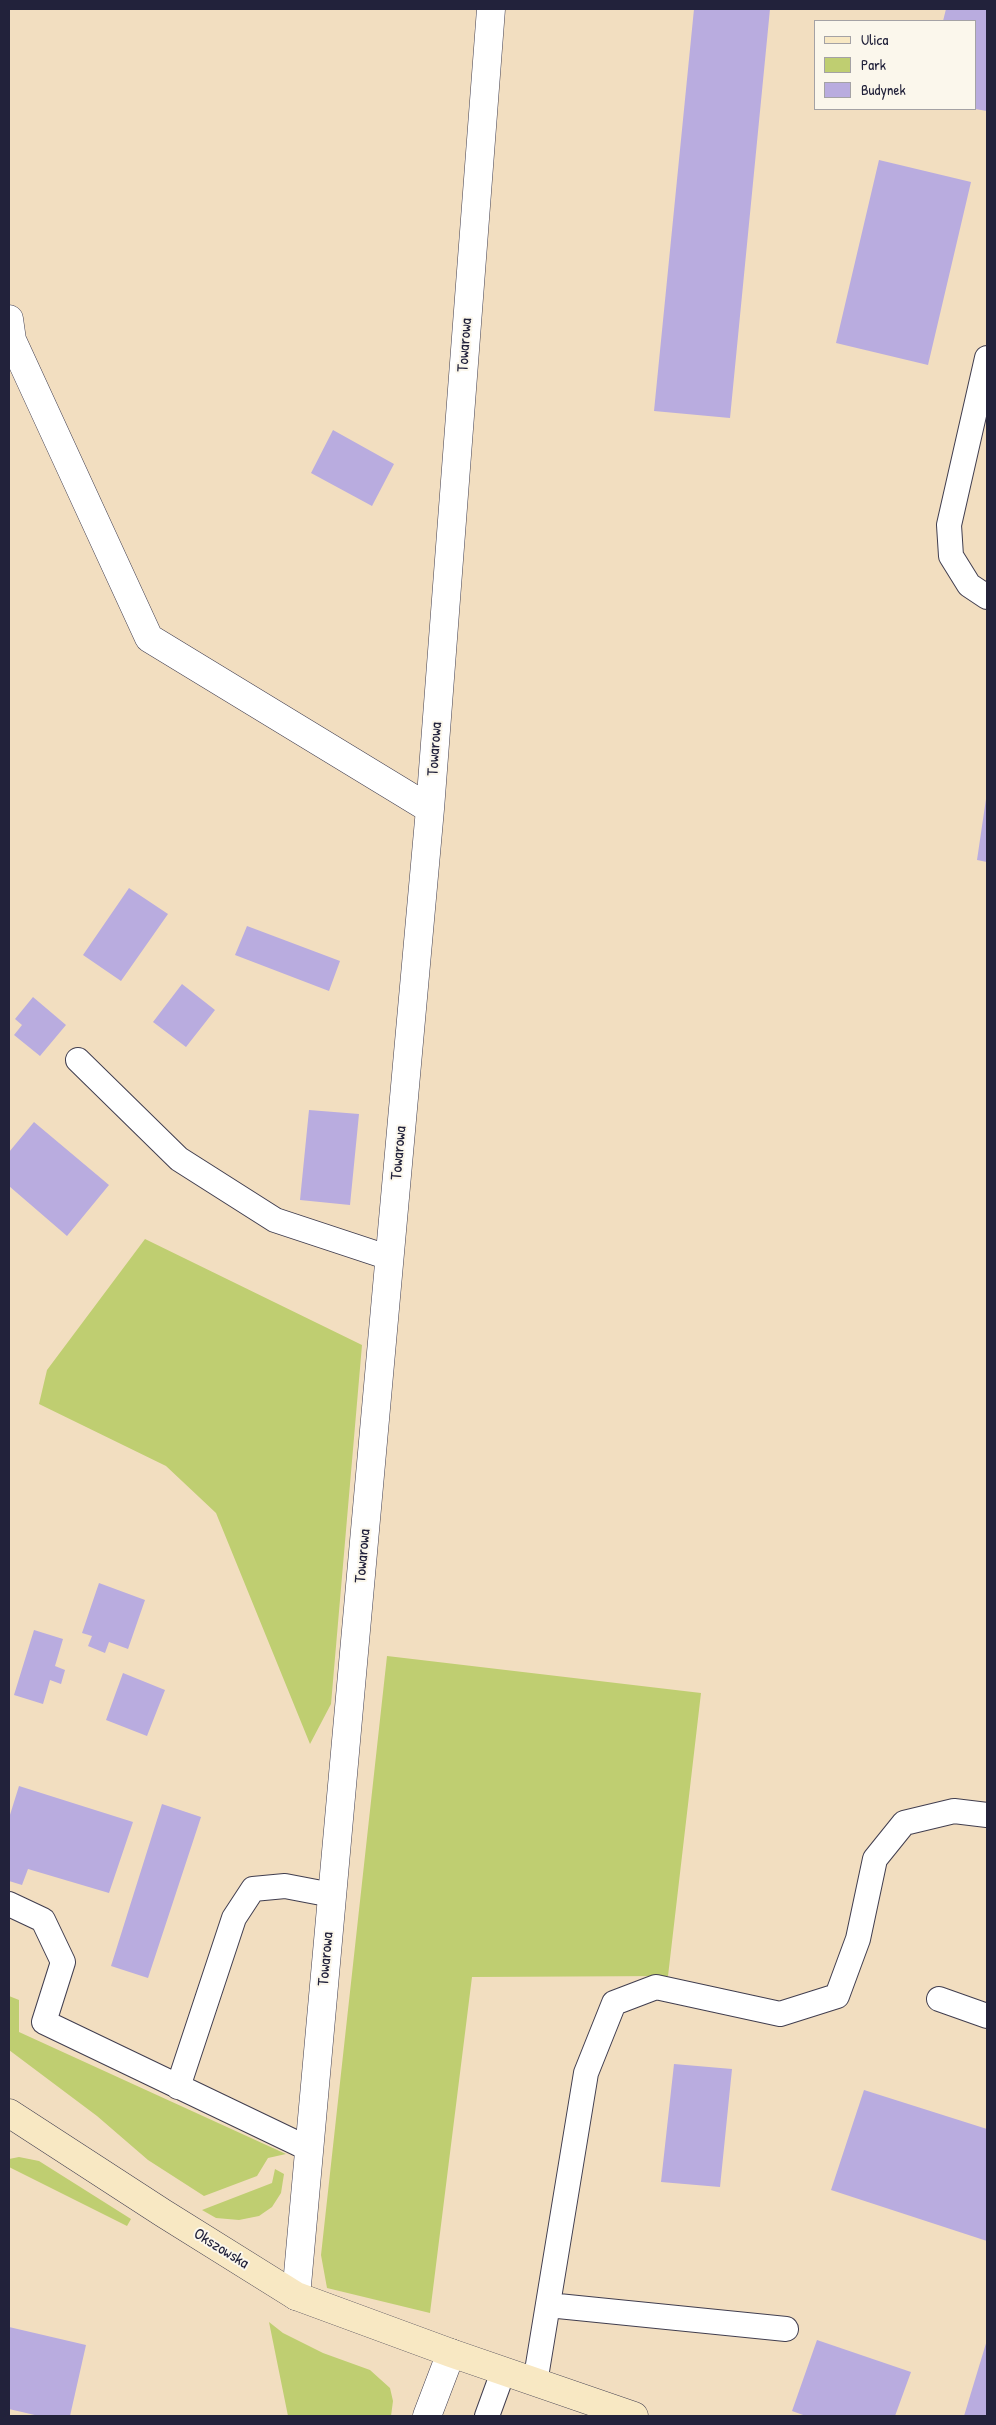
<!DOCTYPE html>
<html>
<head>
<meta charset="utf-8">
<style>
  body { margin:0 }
  #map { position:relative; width:996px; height:2425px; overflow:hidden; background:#f2dec0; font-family:"Patrick Hand",sans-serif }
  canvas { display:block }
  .frame { position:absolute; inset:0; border:10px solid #22223b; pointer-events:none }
  .legend { position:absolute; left:814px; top:20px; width:162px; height:90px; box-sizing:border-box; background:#fbf7ec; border:1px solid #a4a2a5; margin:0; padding:6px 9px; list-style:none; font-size:15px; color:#22223b }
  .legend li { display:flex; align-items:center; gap:10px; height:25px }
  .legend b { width:25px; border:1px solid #a4a2a5 }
</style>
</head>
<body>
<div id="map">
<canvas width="996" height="2425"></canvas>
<div class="frame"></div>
<ul class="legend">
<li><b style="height:6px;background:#f8e8c3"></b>Ulica</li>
<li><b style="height:14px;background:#bfce71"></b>Park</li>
<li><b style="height:14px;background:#b9acdf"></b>Budynek</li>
</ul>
</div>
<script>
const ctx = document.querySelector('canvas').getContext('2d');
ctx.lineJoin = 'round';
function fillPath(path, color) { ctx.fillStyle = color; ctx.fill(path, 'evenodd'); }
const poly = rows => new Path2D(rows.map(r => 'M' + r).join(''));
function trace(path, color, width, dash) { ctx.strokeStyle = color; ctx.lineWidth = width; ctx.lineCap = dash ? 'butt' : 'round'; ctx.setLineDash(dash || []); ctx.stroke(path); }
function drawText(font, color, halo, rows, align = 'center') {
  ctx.font = font + ' "Patrick Hand",sans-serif'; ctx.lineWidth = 4; ctx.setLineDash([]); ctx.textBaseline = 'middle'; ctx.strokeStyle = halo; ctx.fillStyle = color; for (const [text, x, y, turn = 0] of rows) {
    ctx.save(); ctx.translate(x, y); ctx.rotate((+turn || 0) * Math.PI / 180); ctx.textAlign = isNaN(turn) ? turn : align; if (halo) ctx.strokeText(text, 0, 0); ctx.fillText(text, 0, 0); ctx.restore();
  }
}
const green = poly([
  [145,1239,362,1345,331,1704,310,1744,216,1513,166,1466,39,1404,47,1370],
  [387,1656,701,1693,668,1976,472,1977,430,2313,327,2288,321,2255],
  [9,1996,19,2000,19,2032,286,2154,268,2158,257,2176,204,2196,148,2160,97,2116,9,2050],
  [19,2157,39,2161,131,2219,127,2226,9,2167,9,2159],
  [275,2169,284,2174,281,2193,272,2207,259,2216,239,2220,216,2218,202,2210,272,2183],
  [269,2322,283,2333,323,2353,370,2370,390,2388,393,2401,391,2416,288,2416]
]);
const building = poly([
  [694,9,770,9,730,418,654,411],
  [946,9,987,9,987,111,975,109,975,21,943,21],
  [879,160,971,182,928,365,836,343],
  [333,430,394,464,372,506,311,473],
  [986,799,987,799,987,862,977,860],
  [129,888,168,914,121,981,83,955],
  [247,926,340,961,329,991,235,955],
  [182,984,215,1010,186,1047,153,1022],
  [33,997,66,1025,40,1056,14,1035,22,1025,15,1019],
  [309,1110,359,1114,350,1205,300,1200],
  [34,1122,109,1185,67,1236,9,1186,9,1152],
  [99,1583,145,1600,128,1649,109,1642,105,1653,88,1646,92,1636,82,1633],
  [34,1630,63,1639,55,1666,65,1670,61,1684,50,1680,43,1704,14,1695],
  [123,1673,165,1690,147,1736,106,1720],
  [19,1786,133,1822,109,1893,28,1869,22,1885,9,1881,9,1818],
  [162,1804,201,1817,148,1978,111,1966],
  [674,2064,732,2069,720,2187,661,2182],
  [864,2090,987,2129,987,2241,831,2190],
  [9,2327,86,2345,70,2416,39,2416,9,2409],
  [817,2340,911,2372,895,2416,806,2416,792,2411],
  [987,2340,987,2416,964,2416]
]);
const lane = poly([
  [987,358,949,525,951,556,969,585,987,597],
  [78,1060,179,1159,275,1220,390,1258],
  [9,1904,43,1920,63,1962,44,2022,309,2149],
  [939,1999,987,2016],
  [178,2087,234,1918,253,1889,285,1886,332,1895],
  [548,2305,786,2329],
  [535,2383,586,2073,614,2003,656,1987,780,2014,837,1996,858,1939,875,1859,904,1823,954,1811,987,1815],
  [487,2416,503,2372]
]);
const street = poly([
  [9,319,12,340,149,638,430,809],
  [296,2296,430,809,491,9],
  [427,2416,451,2353]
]);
const secondary = poly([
  [9,2113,163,2213,296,2296,451,2353,634,2416]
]);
const streetNames = [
  ["Towarowa",465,345,-86],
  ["Towarowa",435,749,-86],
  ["Towarowa",399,1153,-85],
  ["Towarowa",363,1556,-85],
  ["Towarowa",326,1959,-85],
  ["Okszowska",221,2249,32]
];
fillPath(green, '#bfce71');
fillPath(building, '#b9acdf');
trace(lane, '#413e4f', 26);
trace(street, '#413e4f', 29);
trace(secondary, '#413e4f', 29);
trace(lane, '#fff', 24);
trace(street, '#fff', 28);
trace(secondary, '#f8e8c3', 28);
drawText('16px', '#22223b', '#fbf7ec', streetNames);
</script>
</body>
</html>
